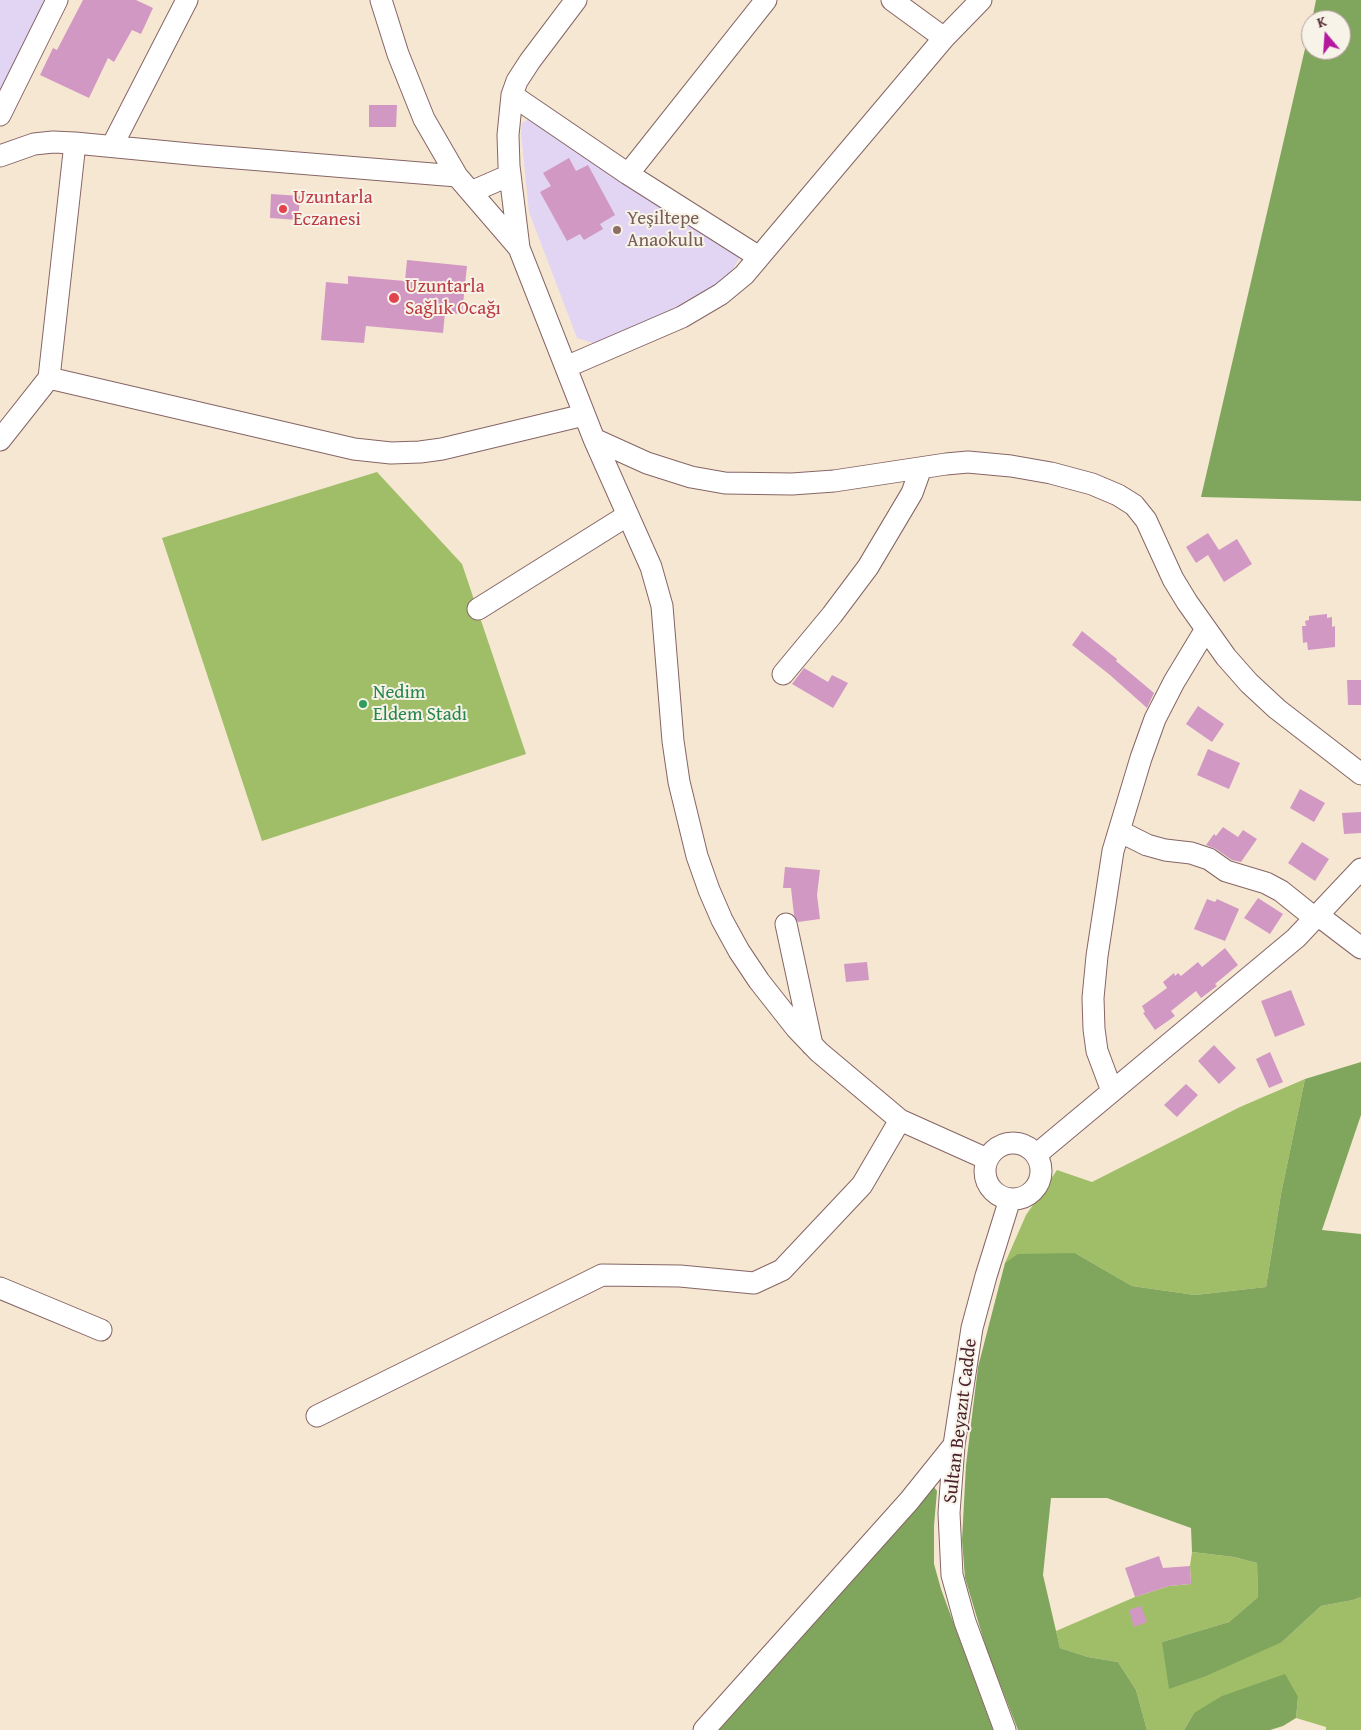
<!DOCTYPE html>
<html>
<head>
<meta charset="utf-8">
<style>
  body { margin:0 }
  #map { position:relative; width:1361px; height:1730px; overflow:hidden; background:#f6e7d2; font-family:"Gentium Book Plus",serif }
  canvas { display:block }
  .north { position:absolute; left:1301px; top:10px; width:50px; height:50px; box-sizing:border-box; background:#f7f3e8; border:1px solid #b29e9c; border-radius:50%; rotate:342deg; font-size:14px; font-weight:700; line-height:20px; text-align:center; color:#4a1f2b }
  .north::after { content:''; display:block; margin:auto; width:18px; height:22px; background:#b5179e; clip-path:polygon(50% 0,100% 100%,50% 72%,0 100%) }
</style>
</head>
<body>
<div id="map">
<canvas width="1361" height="1730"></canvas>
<div class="north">K</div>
</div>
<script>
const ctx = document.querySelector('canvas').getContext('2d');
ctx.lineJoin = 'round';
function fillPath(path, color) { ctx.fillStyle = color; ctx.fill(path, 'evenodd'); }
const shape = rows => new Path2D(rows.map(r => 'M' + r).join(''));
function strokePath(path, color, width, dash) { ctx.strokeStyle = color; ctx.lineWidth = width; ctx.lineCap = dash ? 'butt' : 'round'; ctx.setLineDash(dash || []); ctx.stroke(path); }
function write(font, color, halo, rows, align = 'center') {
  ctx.font = font + ' "Gentium Book Plus",serif'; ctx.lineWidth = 4; ctx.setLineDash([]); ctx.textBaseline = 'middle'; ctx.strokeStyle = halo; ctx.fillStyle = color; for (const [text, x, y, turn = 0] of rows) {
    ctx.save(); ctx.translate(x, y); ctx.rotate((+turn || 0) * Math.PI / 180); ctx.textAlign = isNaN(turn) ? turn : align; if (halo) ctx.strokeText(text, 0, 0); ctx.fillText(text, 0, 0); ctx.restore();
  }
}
fillPath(shape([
  [0,0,48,0,0,98],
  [532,117,740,257,732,271,723,280,693,301,596,344,577,338,529,212,521,133,522,123]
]), '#e2d4f3');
fillPath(shape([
  [377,472,462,564,526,754,262,841,162,538],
  [1305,1079,1281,1194,1266,1287,1195,1295,1132,1286,1075,1253,1005,1263,1026,1215,1057,1170,1092,1182,1240,1107],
  [1192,1552,1234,1557,1257,1563,1258,1597,1229,1622,1162,1642,1282,1642,1321,1606,1353,1600,1361,1597,1361,1730,1326,1730,1326,1727,1296,1718,1298,1697,1194,1713,1184,1730,1147,1730,1136,1690,1118,1662,1088,1657,1060,1648,1056,1631,1135,1597,1169,1586,1191,1584,1190,1566]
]), '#a0be67');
fillPath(shape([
  [1316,0,1361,0,1361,501,1201,497,1311,23,1311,50,1341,50,1341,20,1312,20],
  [1361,1062,1361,1115,1322,1230,1361,1234,1361,1597,1353,1600,1321,1606,1282,1642,1206,1676,1169,1689,1162,1642,1229,1622,1258,1597,1257,1563,1234,1557,1192,1552,1191,1528,1107,1498,1051,1498,1043,1575,1060,1648,1088,1657,1118,1662,1136,1690,1147,1730,1018,1730,987,1651,965,1578,962,1540,966,1465,978,1367,1005,1263,1018,1254,1075,1253,1132,1286,1195,1295,1266,1287,1281,1194,1305,1079],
  [934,1487,937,1491,934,1526,934,1564,941,1589,993,1730,717,1730,928,1488],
  [1285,1674,1298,1697,1296,1718,1283,1726,1270,1730,1184,1730,1194,1713,1222,1696]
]), '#80a55c');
fillPath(shape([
  [83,0,136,0,153,8,141,34,132,30,114,62,108,58,89,98,40,75,53,48,57,50],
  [369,105,397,105,396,127,369,127],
  [569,158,576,171,588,165,615,215,600,224,603,229,584,240,580,234,567,241,540,192,551,186,543,173],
  [271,194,300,196,298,220,270,218],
  [407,260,467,266,462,314,445,313,443,333,366,326,364,343,321,340,326,282,348,284,348,276,405,281],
  [1208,533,1219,550,1237,539,1252,564,1224,582,1208,555,1196,563,1186,547],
  [1327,614,1327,618,1332,617,1332,627,1335,626,1335,647,1308,650,1307,642,1303,643,1302,626,1306,626,1305,621,1309,620,1309,616],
  [1082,631,1117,659,1116,661,1154,693,1147,708,1110,675,1072,645],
  [804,668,828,682,832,675,848,683,833,708,792,684],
  [1347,680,1361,680,1361,705,1348,705],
  [1198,706,1224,724,1212,742,1186,724],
  [1208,749,1240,763,1229,789,1197,775],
  [1300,789,1325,803,1314,822,1290,808],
  [1361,812,1361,833,1344,834,1342,813],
  [1223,827,1238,837,1243,830,1257,839,1241,862,1232,860,1216,849,1206,845,1214,834,1216,836],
  [1302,842,1329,859,1315,881,1288,863],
  [785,867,820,870,817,895,820,919,798,922,794,915,791,888,783,888],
  [1258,898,1283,914,1270,934,1244,918],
  [1207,899,1215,902,1217,899,1239,909,1225,941,1194,929],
  [1225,948,1238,965,1215,984,1217,986,1201,998,1196,991,1171,1011,1175,1016,1155,1030,1143,1013,1145,1012,1142,1006,1167,988,1163,982,1174,973,1175,976,1178,973,1181,976,1198,962,1202,967],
  [867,962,869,980,846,982,844,964],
  [1291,990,1305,1025,1275,1037,1261,1001],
  [1214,1045,1236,1068,1219,1084,1198,1061],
  [1270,1052,1283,1082,1269,1088,1256,1059],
  [1186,1084,1198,1095,1177,1117,1164,1105],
  [1159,1556,1163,1568,1190,1566,1191,1584,1169,1586,1135,1597,1125,1568],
  [1141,1606,1147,1622,1134,1627,1129,1610]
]), '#d198c4');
const minor = shape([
  [381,0,398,54,424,119,457,176,519,248,594,439,651,567,662,606,673,741,679,782,697,856,709,890,722,920,739,951,759,981,796,1028,819,1052,900,1120,987,1159],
  [944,38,981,0],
  [512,95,628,174,759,257],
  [0,115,57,0],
  [112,146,187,0],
  [0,156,34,144,53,142,75,143],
  [628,174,766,0],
  [471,192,510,175],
  [519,248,509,166,508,135,512,95,517,81,530,61,576,0],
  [566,367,682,317,721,294,744,275,944,38,892,0],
  [49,378,354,449,391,453,420,452,442,449,584,415],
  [594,439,647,463,691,477,725,483,792,484,834,481,946,464,968,462,1011,466,1051,473,1092,484,1118,495,1134,505,1146,520,1173,579,1187,602,1226,657,1249,683,1277,709,1361,774],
  [0,440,49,378,75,143,200,155,457,176],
  [478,609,628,515],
  [783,674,832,615,868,567,912,493,921,468],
  [1119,831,1147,845,1165,850,1191,853,1209,859,1226,871,1266,883,1281,891,1316,919],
  [1319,916,1361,948],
  [786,924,812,1045],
  [1112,1091,1097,1051,1094,1029,1093,998,1097,956,1113,851,1141,758,1155,719,1174,682,1206,629],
  '985 1171a28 28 0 1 1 56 0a28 28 0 1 1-56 0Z',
  [1037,1154,1296,938,1361,869],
  [0,1288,101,1330],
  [317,1416,602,1275,680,1276,754,1283,782,1270,862,1185,900,1120],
  [704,1730,909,1501,954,1445],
  [1005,1730,965,1622,952,1575,949,1513,954,1445,972,1328,986,1276,1010,1199]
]);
strokePath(minor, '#866565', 23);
strokePath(minor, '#fff', 21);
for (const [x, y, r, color] of [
  [283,209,5,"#e0444e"],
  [617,230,5,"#8d6e63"],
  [394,298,6,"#e0444e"],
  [363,704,5,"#2e9e5b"]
]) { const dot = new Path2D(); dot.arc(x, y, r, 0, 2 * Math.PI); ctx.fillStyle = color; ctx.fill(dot); strokePath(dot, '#f7f3e8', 2); }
write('19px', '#be3a42', '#f7f3e8', [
  ["Uzuntarla",293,198],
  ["Eczanesi",293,220],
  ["Uzuntarla",405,287],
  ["Sağlık Ocağı",405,309]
], 'left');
write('19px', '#785e54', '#f7f3e8', [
  ["Yeşiltepe",627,219],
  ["Anaokulu",627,241]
], 'left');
write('19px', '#27864d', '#f7f3e8', [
  ["Nedim",373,693],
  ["Eldem Stadı",373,715]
], 'left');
write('19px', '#4a1f2b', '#f7f3e8', [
  ["Sultan Beyazıt Cadde",961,1421,-83]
]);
</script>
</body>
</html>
